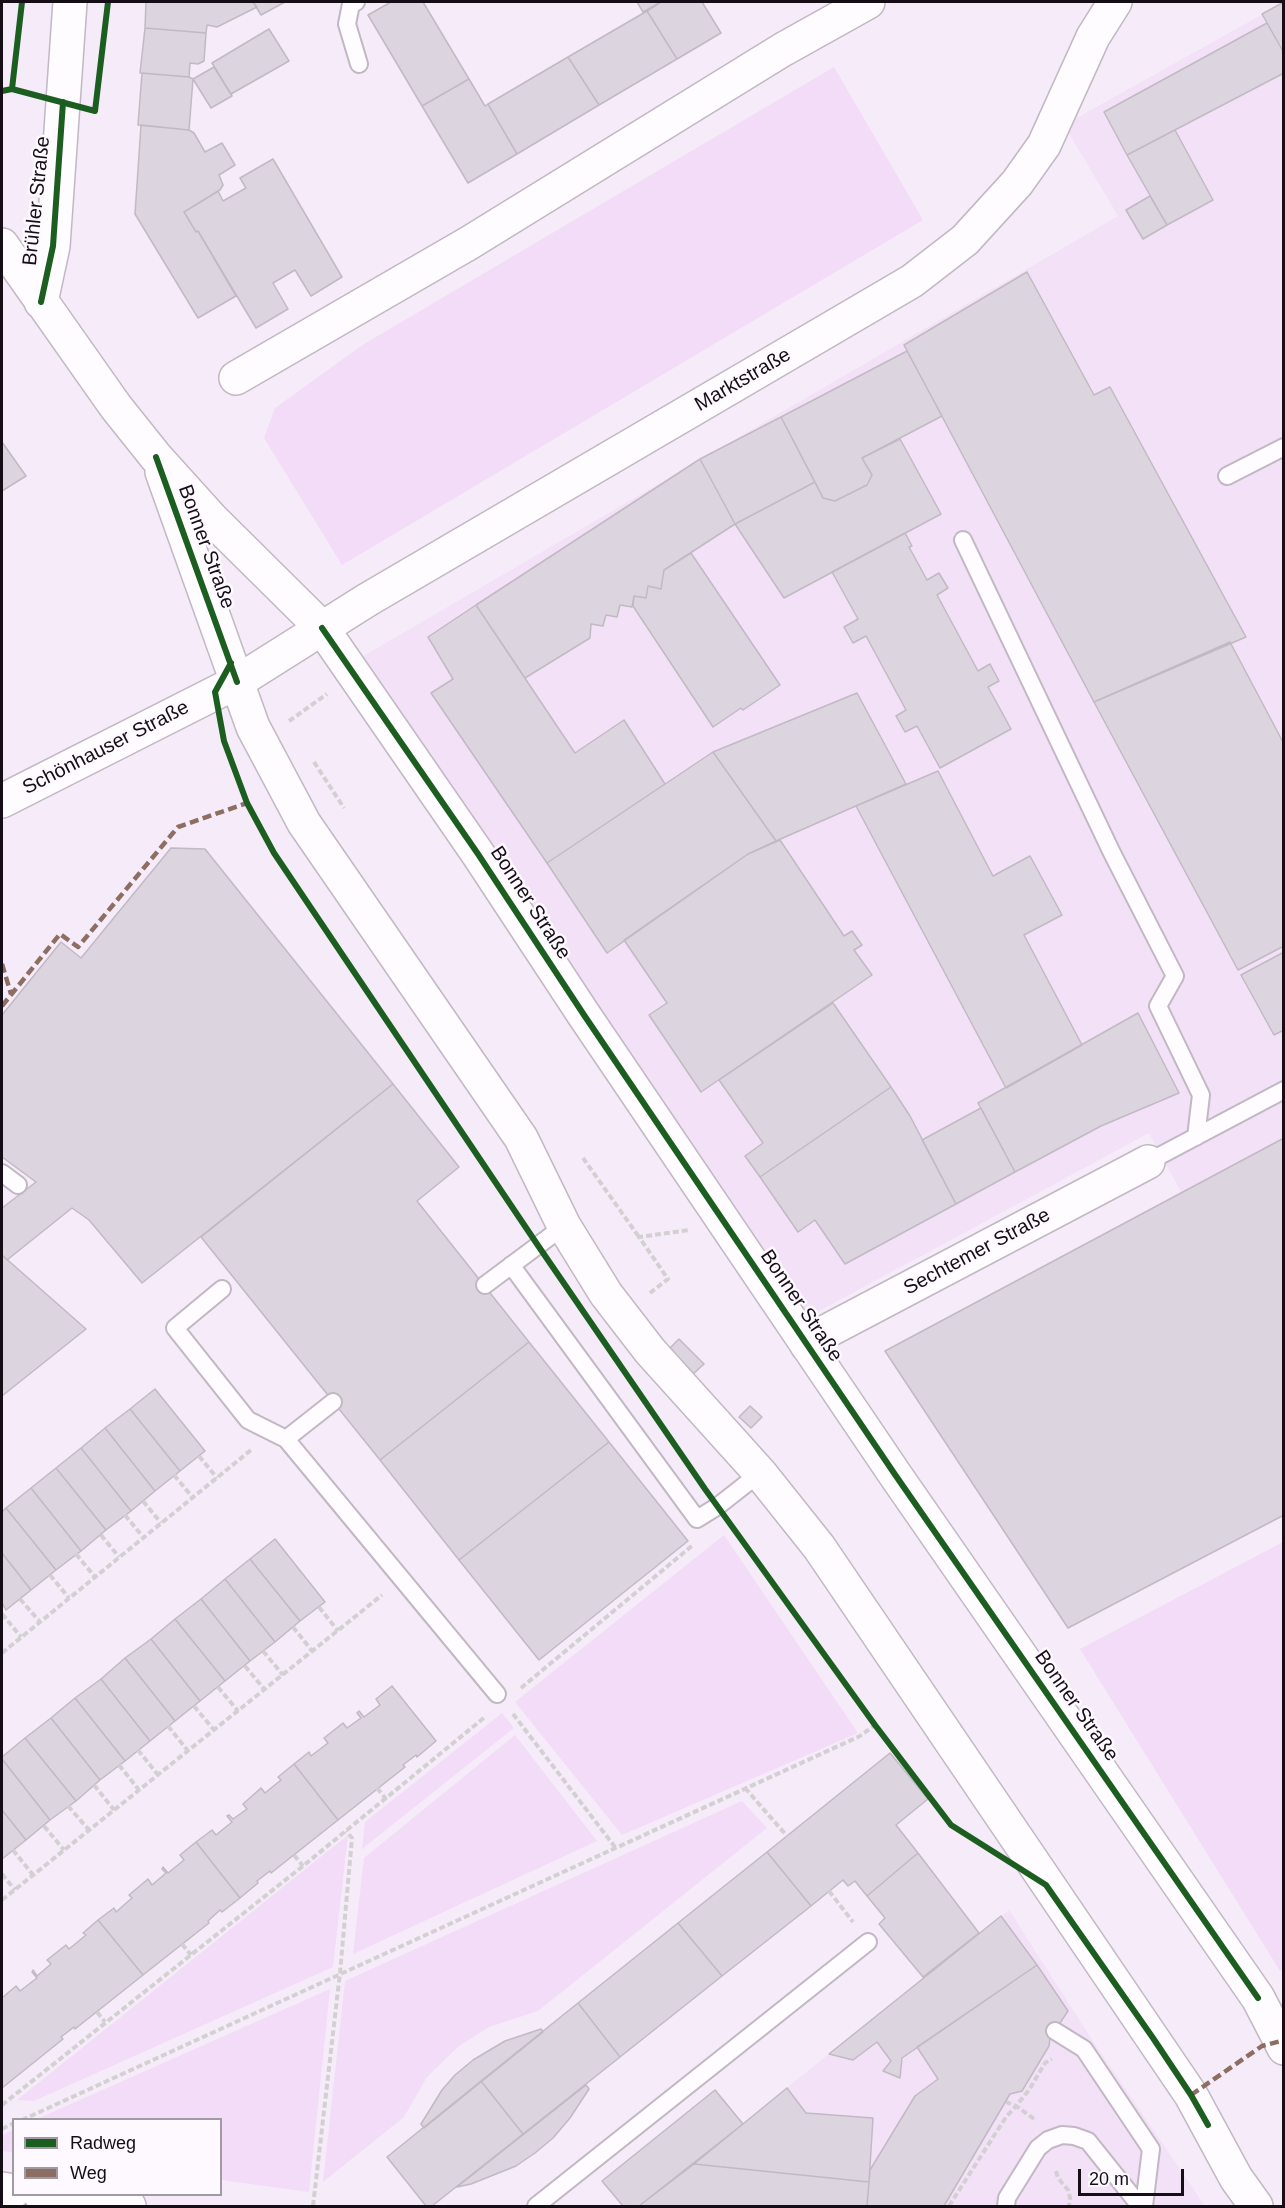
<!DOCTYPE html>
<html>
<head>
<meta charset="utf-8">
<style>
  body { margin:0 }
  #map { position:relative; width:1285px; height:2208px; overflow:hidden; background:#f6ebf8; font-family:Helvetica,sans-serif }
  canvas { display:block }
  .frame { position:absolute; inset:0; border:3px solid #150e17; pointer-events:none }
  .legend { position:absolute; left:12px; top:2118px; width:210px; height:78px; box-sizing:border-box; background:#fdf9fe; border:2px solid #a09ba2; margin:0; padding:8px 10px; list-style:none; font-size:18px; color:#150e17 }
  .legend li { display:flex; align-items:center; gap:12px; height:30px }
  .legend b { width:30px; border:2px solid #a09ba2 }
  .scale { position:absolute; left:1078px; top:2169px; width:106px; height:27px; box-sizing:border-box; border:3px solid #150e17; border-top:0; padding-left:8px; font-size:18px; line-height:21px; white-space:nowrap; color:#150e17; -webkit-text-stroke:4px #fdf9fe; paint-order:stroke }
</style>
</head>
<body>
<div id="map">
<canvas width="1285" height="2208"></canvas>
<div class="frame"></div>
<ul class="legend">
<li><b style="height:8px;background:#1b5e20"></b>Radweg</li>
<li><b style="height:8px;background:#8d6e63"></b>Weg</li>
</ul>
<div class="scale">20 m</div>
</div>
<script>
const ctx = document.querySelector('canvas').getContext('2d');
ctx.lineJoin = 'round';
function fillPath(path, color) { ctx.fillStyle = color; ctx.fill(path, 'evenodd'); }
const shape = rows => new Path2D(rows.map(r => 'M' + r).join(''));
function strokePath(path, color, width, dash) { ctx.strokeStyle = color; ctx.lineWidth = width; ctx.lineCap = dash ? 'butt' : 'round'; ctx.setLineDash(dash || []); ctx.stroke(path); }
function write(font, color, halo, rows, align = 'center') {
  ctx.font = font + ' Helvetica,sans-serif'; ctx.lineWidth = 5; ctx.setLineDash([]); ctx.textBaseline = 'middle'; ctx.strokeStyle = halo; ctx.fillStyle = color; for (const [text, x, y, turn = 0] of rows) {
    ctx.save(); ctx.translate(x, y); ctx.rotate((+turn || 0) * Math.PI / 180); ctx.textAlign = isNaN(turn) ? turn : align; if (halo) ctx.strokeText(text, 0, 0); ctx.fillText(text, 0, 0); ctx.restore();
  }
}
fillPath(shape([
  [1283,3,1283,1380,1149,1133,806,1318,355,661,1118,216,1064,125],
  [1009,1910,1098,2049,1205,2206,639,2206]
]), '#f3e1f7');
fillPath(shape([
  [834,67,923,220,342,565,264,438,275,408,364,344],
  [724,1535,858,1733,622,1835,515,1702],
  [1283,1542,1284,1969,1280,1971,1080,1649],
  [502,1713,514,1728,362,1849,365,1822],
  [515,1735,597,1841,353,1954,364,1858],
  [742,1801,767,1828,538,2011,489,2027,459,2046,427,2077,404,2117,323,2182,345,1981],
  [348,1835,333,1967,34,2101,17,2100],
  [330,1989,309,2192,221,2180,220,2120,37,2119],
  [13,2130,13,2152,2,2151,2,2135]
]), '#f3dcf7');
const building = shape([
  [146,2,253,2,257,7,217,27,207,25,206,33,145,28,146,2],
  [253,2,285,2,261,15,253,2],
  [391,2,423,2,469,79,422,106,368,15,391,2],
  [637,2,661,2,643,12,637,2],
  [661,2,702,2,721,33,677,59,647,11,661,2],
  [1284,2,1284,53,1262,14,1284,2],
  [647,11,677,59,599,105,568,57,647,11],
  [1267,23,1284,53,1284,73,1127,155,1104,112,1267,23],
  [145,28,206,33,204,61,198,64,190,63,189,77,140,73,145,28],
  [269,29,289,61,231,94,212,63,269,29],
  [568,57,599,105,517,154,488,104,568,57],
  [214,67,232,96,211,108,193,79,214,67],
  [142,73,189,77,193,79,189,130,138,125,142,73],
  [469,79,485,106,488,104,517,154,468,183,422,106,469,79],
  [141,125,189,130,194,133,205,152,222,143,235,165,219,175,223,185,220,190,184,212,196,232,198,231,236,296,198,318,135,214,141,125],
  [1175,130,1213,200,1167,225,1127,155,1175,130],
  [273,159,342,277,311,296,295,270,273,283,288,309,256,328,198,231,196,232,184,212,218,191,223,201,246,188,240,178,273,159],
  [1150,196,1167,225,1143,239,1126,210,1150,196],
  [1027,272,1094,395,1110,387,1246,637,1094,702,904,345,1027,272],
  [907,351,942,416,862,458,872,475,867,485,835,501,823,498,781,417,907,351],
  [781,417,815,482,735,524,700,459,781,417],
  [900,439,941,514,784,598,735,524,815,482,823,498,835,501,867,485,872,475,862,458,900,439],
  [2,442,26,476,2,491,2,442],
  [700,459,735,524,664,570,661,589,648,586,646,598,634,596,632,607,620,605,617,617,606,615,603,626,591,624,590,638,525,678,476,605,700,459],
  [905,533,912,546,909,547,927,580,939,573,948,588,937,595,978,671,990,664,999,681,988,687,1011,729,940,768,917,726,905,732,896,716,906,710,866,636,853,643,844,627,858,619,832,572,905,533],
  [691,553,780,685,743,710,741,708,713,727,633,606,634,596,646,598,648,586,661,589,664,570,691,553],
  [476,605,575,753,624,720,665,784,547,863,431,693,453,679,428,637,476,605],
  [1230,642,1284,744,1284,946,1238,970,1094,702,1230,642],
  [857,693,906,784,776,841,713,752,857,693],
  [713,752,776,841,748,854,607,953,547,863,713,752],
  [938,771,993,876,1030,856,1062,915,1024,935,1082,1045,1006,1088,856,806,938,771],
  [780,840,844,936,852,931,862,945,854,950,872,975,701,1092,649,1015,667,1003,624,940,748,854,780,840],
  [171,848,205,849,393,1084,142,1283,89,1220,72,1208,7,1260,2,1255,2,1208,36,1182,2,1157,2,1015,61,942,81,958,171,848],
  [1284,952,1284,1030,1274,1035,1241,975,1284,952],
  [833,1003,891,1087,760,1177,745,1156,763,1143,719,1080,833,1003],
  [1138,1013,1179,1093,1101,1126,1015,1172,978,1103,1138,1013],
  [393,1084,459,1167,417,1201,529,1342,380,1460,201,1237,393,1084],
  [891,1087,910,1116,956,1204,845,1264,815,1220,798,1232,760,1177,891,1087],
  [981,1108,1015,1172,956,1204,922,1140,981,1108],
  [1284,1138,1284,1515,1068,1628,885,1351,1284,1138],
  [2,1255,86,1329,2,1396,2,1255],
  [679,1339,704,1364,692,1375,668,1350,679,1339],
  [529,1342,609,1442,459,1560,380,1460,529,1342],
  [155,1389,205,1451,180,1471,130,1409,155,1389],
  [750,1406,762,1417,751,1428,739,1417,750,1406],
  [130,1409,180,1471,155,1491,105,1428,130,1409],
  [105,1428,155,1491,131,1511,81,1448,105,1428],
  [609,1442,688,1541,539,1660,459,1560,609,1442],
  [81,1448,131,1511,106,1530,56,1468,81,1448],
  [56,1468,106,1530,81,1551,31,1488,56,1468],
  [31,1488,81,1551,56,1570,6,1508,31,1488],
  [6,1508,56,1570,31,1590,2,1553,2,1512,6,1508],
  [275,1539,325,1602,300,1621,250,1559,275,1539],
  [2,1553,31,1590,6,1610,2,1603,2,1553],
  [250,1559,300,1621,275,1642,225,1579,250,1559],
  [225,1579,275,1642,250,1661,201,1599,225,1579],
  [201,1599,250,1661,225,1681,175,1619,201,1599],
  [175,1619,225,1681,200,1701,151,1639,175,1619],
  [151,1639,200,1701,175,1721,125,1658,151,1639],
  [125,1658,175,1721,150,1741,101,1679,125,1658],
  [101,1679,150,1741,125,1761,75,1698,101,1679],
  [392,1686,436,1741,417,1757,416,1755,403,1765,405,1767,338,1820,294,1764,309,1752,311,1756,328,1743,324,1738,343,1723,347,1728,361,1718,357,1713,359,1711,364,1717,380,1705,376,1699,392,1686],
  [75,1698,125,1761,100,1780,51,1718,75,1698],
  [51,1718,100,1780,76,1801,25,1738,51,1718],
  [25,1738,76,1801,50,1820,2,1759,2,1757,25,1738],
  [890,1753,928,1799,896,1825,918,1853,867,1896,855,1881,848,1886,843,1880,811,1906,767,1852,890,1753],
  [2,1759,50,1820,26,1840,2,1810,2,1759],
  [294,1764,338,1820,271,1873,270,1871,257,1881,258,1883,240,1898,196,1842,212,1830,216,1835,232,1822,227,1816,229,1815,233,1819,247,1809,243,1804,261,1788,265,1793,281,1780,278,1777,294,1764],
  [2,1810,26,1840,2,1859,2,1810],
  [196,1842,240,1898,222,1912,220,1910,208,1921,209,1923,143,1975,98,1920,114,1908,116,1912,132,1898,129,1895,148,1879,152,1885,166,1873,162,1869,163,1867,168,1873,184,1860,180,1855,196,1842],
  [767,1852,811,1906,722,1976,678,1923,767,1852],
  [918,1853,979,1933,923,1977,879,1924,885,1918,867,1896,918,1853],
  [1001,1916,1037,1965,902,2058,900,2078,883,2071,891,2061,877,2042,853,2060,829,2054,1001,1916],
  [98,1920,143,1975,75,2029,74,2027,61,2037,63,2039,2,2088,2,1998,16,1986,20,1991,37,1978,32,1972,33,1970,37,1976,51,1964,47,1960,66,1945,69,1949,86,1935,83,1933,98,1920],
  [678,1923,722,1976,620,2057,578,2003,678,1923],
  [1037,1965,1068,2011,1050,2038,1049,2046,1022,2091,1010,2094,944,2206,867,2206,870,2170,915,2096,938,2079,917,2047,1037,1965],
  [578,2003,620,2057,523,2134,481,2081,578,2003],
  [541,2029,543,2032,424,2128,421,2124,442,2090,455,2075,473,2060,505,2041,541,2029],
  [481,2081,523,2134,432,2206,426,2206,387,2157,481,2081],
  [586,2085,589,2089,570,2118,553,2138,535,2153,516,2166,471,2184,457,2187,586,2085],
  [787,2088,806,2113,873,2118,869,2182,694,2164,787,2088],
  [715,2090,743,2124,639,2206,623,2206,602,2181,715,2090],
  [694,2164,869,2182,867,2206,639,2206,694,2164]
]);
fillPath(building, '#dcd4de');
strokePath(building, '#c2b9c4', 1.5);
const lane = shape([
  [356,2,351,4,347,24,359,64],
  [1227,476,1284,447],
  [963,540,1112,853,1175,976,1158,1006,1201,1095,1196,1137],
  [1148,1162,1284,1090],
  [2,1173,18,1185],
  [511,1265,697,1519,718,1506,760,1473],
  [485,1285,564,1226],
  [222,1289,175,1328,248,1420,286,1439],
  [333,1402,286,1439,497,1694],
  [1055,2031,1084,2049,1151,2149,1144,2206],
  [536,2206,868,1942],
  [1006,2206,1007,2198,1038,2148,1048,2140,1062,2135,1074,2136,1088,2141,1140,2206]
]);
const street = shape([
  [236,378,469,243,782,50,868,2],
  [807,1345,829,1330,1148,1162],
  [2,2189,14,2191],
  [40,2194,129,2206]
]);
const secondary = shape([
  [2,245,116,407,156,457,212,519,322,628,478,854,584,1015,896,1476,1258,1998,1284,2048],
  [41,302,53,246,70,2],
  [162,472,253,727,304,823,521,1138,564,1226,606,1294,650,1351,760,1473,819,1547,1191,2095,1236,2178,1256,2206],
  [2,801,237,682,367,600,912,281,965,240,1017,183,1044,145,1093,37,1115,2]
]);
strokePath(lane, '#c1b8c3', 20);
strokePath(street, '#c1b8c3', 36);
strokePath(secondary, '#c1b8c3', 36);
strokePath(shape([
  [289,721,327,694],
  [314,762,344,808],
  [583,1158,639,1237],
  [650,1293,668,1279,639,1237,689,1230],
  [199,1456,217,1478],
  [174,1475,193,1498],
  [143,1501,161,1523],
  [125,1515,143,1537],
  [101,1535,119,1557],
  [76,1554,95,1577],
  [50,1575,69,1598],
  [20,1599,40,1622],
  [319,1607,338,1631],
  [2,1614,21,1637],
  [293,1627,312,1651],
  [263,1651,283,1675],
  [2,1653,251,1450],
  [245,1666,264,1689],
  [218,1687,238,1711],
  [521,1688,693,1545],
  [194,1706,214,1730],
  [513,1714,615,1847],
  [168,1726,188,1751],
  [138,1750,158,1775],
  [119,1765,139,1790],
  [94,1785,114,1810],
  [377,1788,386,1799],
  [745,1788,787,1836],
  [68,1806,89,1830],
  [44,1826,64,1850],
  [13,1850,33,1875],
  [294,1855,303,1866],
  [2,1874,15,1890],
  [829,1891,853,1922],
  [2,1900,382,1595],
  [182,1944,191,1955],
  [97,2012,105,2022],
  [2,2105,303,1866,485,1717],
  [1034,2119,1016,2106,1029,2090,1045,2063,1052,2059],
  [22,2120,860,1736,875,1725],
  [2,2129,14,2123],
  [1056,2171,1058,2178,1068,2190,1070,2198,1069,2206],
  [313,2206,340,1973,352,1838,346,1831],
  [949,2206,1006,2117,1016,2106,1006,2102]
]), '#d3d0d3', 4, [6, 3]);
strokePath(lane, '#fefcfe', 16);
strokePath(street, '#fefcfe', 33);
strokePath(secondary, '#fefcfe', 33);
strokePath(shape([
  [2,964,11,994],
  [2,1006,60,934,78,947,178,827,247,803],
  [1191,2095,1262,2046,1281,2041]
]), '#8d6e63', 4.5, [9, 4.5]);
strokePath(shape([
  [12,89,22,2],
  [2,91,12,89,95,111,108,2],
  [41,302,53,246,63,102],
  [156,457,237,682],
  [322,628,478,854,584,1015,896,1476,1258,1998],
  [231,663,215,692,224,741,247,803,274,853,539,1247,705,1489,875,1725,951,1825,1046,1885,1153,2038,1191,2095,1208,2125]
]), '#1b5e20', 6);
write('20px', '#150e17', '#fdf9fe', [
  ["Brühler Straße",37,201,-84],
  ["Marktstraße",743,380,-30],
  ["Bonner Straße",206,547,70],
  ["Schönhauser Straße",106,748,-27],
  ["Bonner Straße",530,903,57],
  ["Sechtemer Straße",977,1252,-28],
  ["Bonner Straße",801,1306,56],
  ["Bonner Straße",1076,1706,55]
]);
</script>
</body>
</html>
